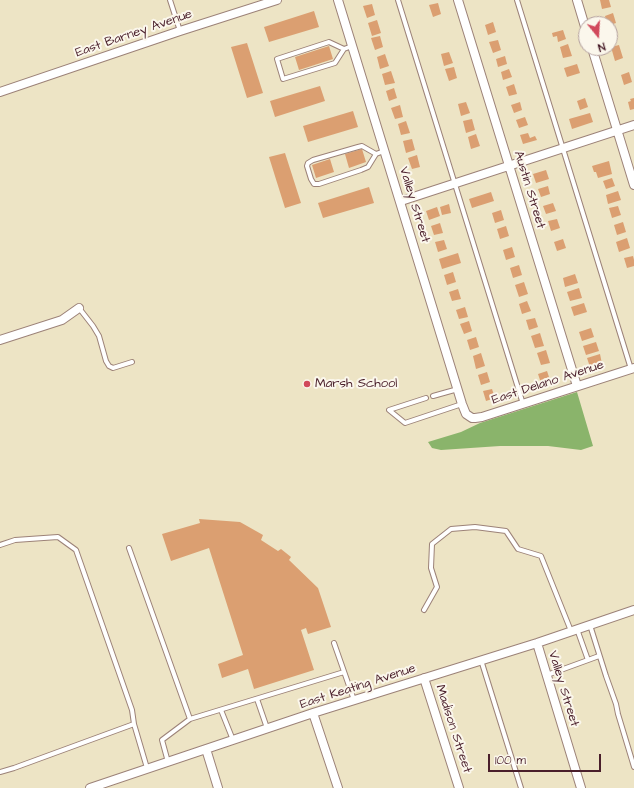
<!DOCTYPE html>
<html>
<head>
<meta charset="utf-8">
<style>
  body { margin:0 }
  #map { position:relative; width:634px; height:788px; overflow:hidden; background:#ede4c5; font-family:"Architects Daughter",sans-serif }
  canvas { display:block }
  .north { position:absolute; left:578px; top:16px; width:40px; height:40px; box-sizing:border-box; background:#fbf7ec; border:1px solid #b4a19f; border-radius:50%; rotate:162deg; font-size:11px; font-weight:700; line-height:16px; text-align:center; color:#4a1f2b }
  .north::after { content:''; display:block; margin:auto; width:14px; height:18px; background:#d1495b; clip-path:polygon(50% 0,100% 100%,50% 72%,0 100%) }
  .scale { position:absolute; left:488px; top:754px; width:113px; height:18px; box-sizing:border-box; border:2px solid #4a1f2b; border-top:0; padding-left:5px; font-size:12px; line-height:14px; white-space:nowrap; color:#4a1f2b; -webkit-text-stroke:3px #fbf7ec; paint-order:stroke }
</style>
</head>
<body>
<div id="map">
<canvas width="634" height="788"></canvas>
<div class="north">N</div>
<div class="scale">100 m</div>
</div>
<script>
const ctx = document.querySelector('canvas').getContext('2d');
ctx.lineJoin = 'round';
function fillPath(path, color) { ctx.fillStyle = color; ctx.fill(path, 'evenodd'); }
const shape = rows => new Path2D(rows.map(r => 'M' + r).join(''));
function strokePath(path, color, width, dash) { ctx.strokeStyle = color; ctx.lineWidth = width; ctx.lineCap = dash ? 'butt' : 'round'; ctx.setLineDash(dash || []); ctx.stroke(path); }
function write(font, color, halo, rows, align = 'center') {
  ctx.font = font + ' "Architects Daughter",sans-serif'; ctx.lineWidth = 4; ctx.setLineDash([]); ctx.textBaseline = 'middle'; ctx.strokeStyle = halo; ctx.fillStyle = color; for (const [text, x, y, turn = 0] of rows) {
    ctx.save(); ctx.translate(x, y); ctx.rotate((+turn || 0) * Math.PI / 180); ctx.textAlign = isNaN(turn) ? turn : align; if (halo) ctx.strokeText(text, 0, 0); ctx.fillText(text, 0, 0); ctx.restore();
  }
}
fillPath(shape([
  [577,392,593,446,581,450,548,446,500,446,441,450,432,448,428,442,461,432,480,423]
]), '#8ab46b');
fillPath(shape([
  [600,0,609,0,611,7,602,9],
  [438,3,441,14,433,17,429,5],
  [372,4,375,15,367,18,363,6],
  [314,11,319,27,269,42,264,27],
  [613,13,616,23,610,25,610,24,607,24,605,16],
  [377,20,381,33,372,36,368,23],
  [493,22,496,32,488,35,485,25],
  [563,30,566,39,558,42,557,36,553,37,552,33],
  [380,36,383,47,375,50,371,38],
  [498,40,501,50,493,53,489,42],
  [247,43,263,93,247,98,231,47],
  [568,44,572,56,563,58,560,47],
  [619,45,623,58,615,61,611,47],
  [329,46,333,59,299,70,295,57],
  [449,52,453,63,444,66,441,54],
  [385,54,389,66,380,69,377,57],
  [505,56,507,64,498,67,496,59],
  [577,64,580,73,567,77,564,68],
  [454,67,457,78,449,81,445,69],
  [509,69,512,77,503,80,501,72],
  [391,71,395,83,385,85,382,74],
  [629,72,632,82,624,85,621,75],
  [514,84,517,94,509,96,506,87],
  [320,86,325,101,275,117,270,101],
  [394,88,397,98,389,101,386,91],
  [585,98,588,107,580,110,577,101],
  [634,98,634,109,630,110,628,102,631,101,630,99],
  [466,102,470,113,461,116,458,104],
  [520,102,522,110,514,113,511,105],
  [400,105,403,117,395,119,391,108],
  [353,111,358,127,308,142,303,126],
  [590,113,593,122,572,129,569,119],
  [525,117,528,125,519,128,516,120],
  [472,119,475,130,466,133,463,121],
  [406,121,410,133,401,135,398,124],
  [528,133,530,138,535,136,537,140,523,144,520,135],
  [476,134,480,146,471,149,468,137],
  [412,139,415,150,406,153,403,141],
  [362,149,366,162,349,168,345,154],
  [285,153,301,203,285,208,269,157],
  [417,155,420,167,412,169,408,158],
  [330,159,334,172,316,178,312,165],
  [609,161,612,174,598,178,596,172,594,172,592,166],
  [546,170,549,179,536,183,533,174],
  [612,178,615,186,606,189,603,181],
  [548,186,550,194,541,197,538,189],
  [369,187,374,203,323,218,318,203],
  [618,191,621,200,608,204,606,195],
  [491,192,494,201,472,208,469,199],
  [553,203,556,211,546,214,543,206],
  [449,204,451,213,442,215,440,207],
  [618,206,621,215,612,218,609,208],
  [437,207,440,216,429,220,426,211],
  [501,210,504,220,495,223,492,213],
  [557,219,560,228,551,231,548,221],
  [623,222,626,232,617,235,614,225],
  [440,223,443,233,434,235,431,226],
  [506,226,509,236,500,239,497,229],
  [627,238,630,248,619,252,616,242],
  [563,239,566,248,557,251,554,242],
  [444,240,447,249,438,252,435,242],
  [512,247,515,257,506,260,503,250],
  [458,253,461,263,442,269,439,259],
  [633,256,634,260,634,266,627,268,624,258],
  [519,265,522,275,513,278,510,268],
  [453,272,456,282,447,285,444,275],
  [575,274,578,283,565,287,563,278],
  [524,282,528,294,519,297,515,285],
  [579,288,582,298,570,301,567,292],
  [458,289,461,299,452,301,449,292],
  [527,301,531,311,522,314,519,304],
  [584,303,587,312,574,316,571,307],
  [465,307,468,317,459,319,456,310],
  [535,318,538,327,529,330,526,320],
  [469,321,472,331,464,334,460,324],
  [591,328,594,337,582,341,579,332],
  [540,333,544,346,535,348,531,336],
  [476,337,479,347,470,350,467,340],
  [596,342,599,351,586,355,583,346],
  [546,350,550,363,541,365,537,353],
  [481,353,485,366,476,369,473,356],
  [600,354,602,364,590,367,587,358],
  [547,371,550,380,541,383,538,374],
  [487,372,490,382,481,385,478,375],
  [492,389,495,398,486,401,483,391],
  [199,519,240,522,263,535,261,540,278,551,281,549,291,557,289,560,318,588,331,627,308,634,306,628,301,630,314,670,254,689,248,669,222,678,218,664,243,655,209,548,171,561,162,534,200,523]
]), '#db9f71');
const lane = shape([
  [170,0,180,31],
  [398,0,523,404],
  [517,0,631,369],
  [344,49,329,42,277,59,283,79,335,63,344,49,352,46],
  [376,154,362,146,358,147,313,160,308,163,307,166,311,179,314,184,319,184,361,170,368,167,376,154,384,151],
  [79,308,93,326,99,336,106,361,109,366,113,368,132,362],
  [433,396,458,389],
  [426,398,389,410,405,423,462,404],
  [0,545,15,540,58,537,76,550,132,710,134,724],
  [129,548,190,719,344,672],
  [424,610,437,587,431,568,432,544,451,529,475,527,506,531,518,549,541,556,571,631],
  [590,625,606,676,616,704,618,714,634,767],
  [577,629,588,660],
  [334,643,354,700],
  [481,660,521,788],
  [547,675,599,656],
  [257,699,267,728],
  [221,710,233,740],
  [168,762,162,740,190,719],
  [0,772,14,768,134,724,147,768]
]);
const street = shape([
  [338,0,462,404,466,414,472,418,475,418,482,417,634,368],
  [458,0,577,386],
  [577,0,586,30],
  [592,48,634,185],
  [0,92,180,31,277,0],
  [401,201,634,125],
  [0,340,62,320,79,308],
  [537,643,581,788],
  [424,678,459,788],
  [313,713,338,788],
  [206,749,218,788],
  [90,788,313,713,537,643,634,610]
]);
strokePath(lane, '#9c8278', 6);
strokePath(street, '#9c8278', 10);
strokePath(lane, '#fff', 4);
strokePath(street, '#fff', 8);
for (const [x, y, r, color] of [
  [307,384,4,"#d1495b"]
]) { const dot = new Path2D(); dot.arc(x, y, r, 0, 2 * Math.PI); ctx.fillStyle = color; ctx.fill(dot); strokePath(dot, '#fbf7ec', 1.5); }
write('13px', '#4a1f2b', '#fbf7ec', [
  ["East Barney Avenue",134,34,-19],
  ["Austin Street",529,190,73],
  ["Valley Street",414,205,73],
  ["East Delano Avenue",548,383,-18],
  ["East Keating Avenue",358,687,-18],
  ["Valley Street",563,689,73],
  ["Madison Street",453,729,72]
]);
write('13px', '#4a1f2b', '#fbf7ec', [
  ["Marsh School",315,384]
], 'left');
</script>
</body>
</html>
